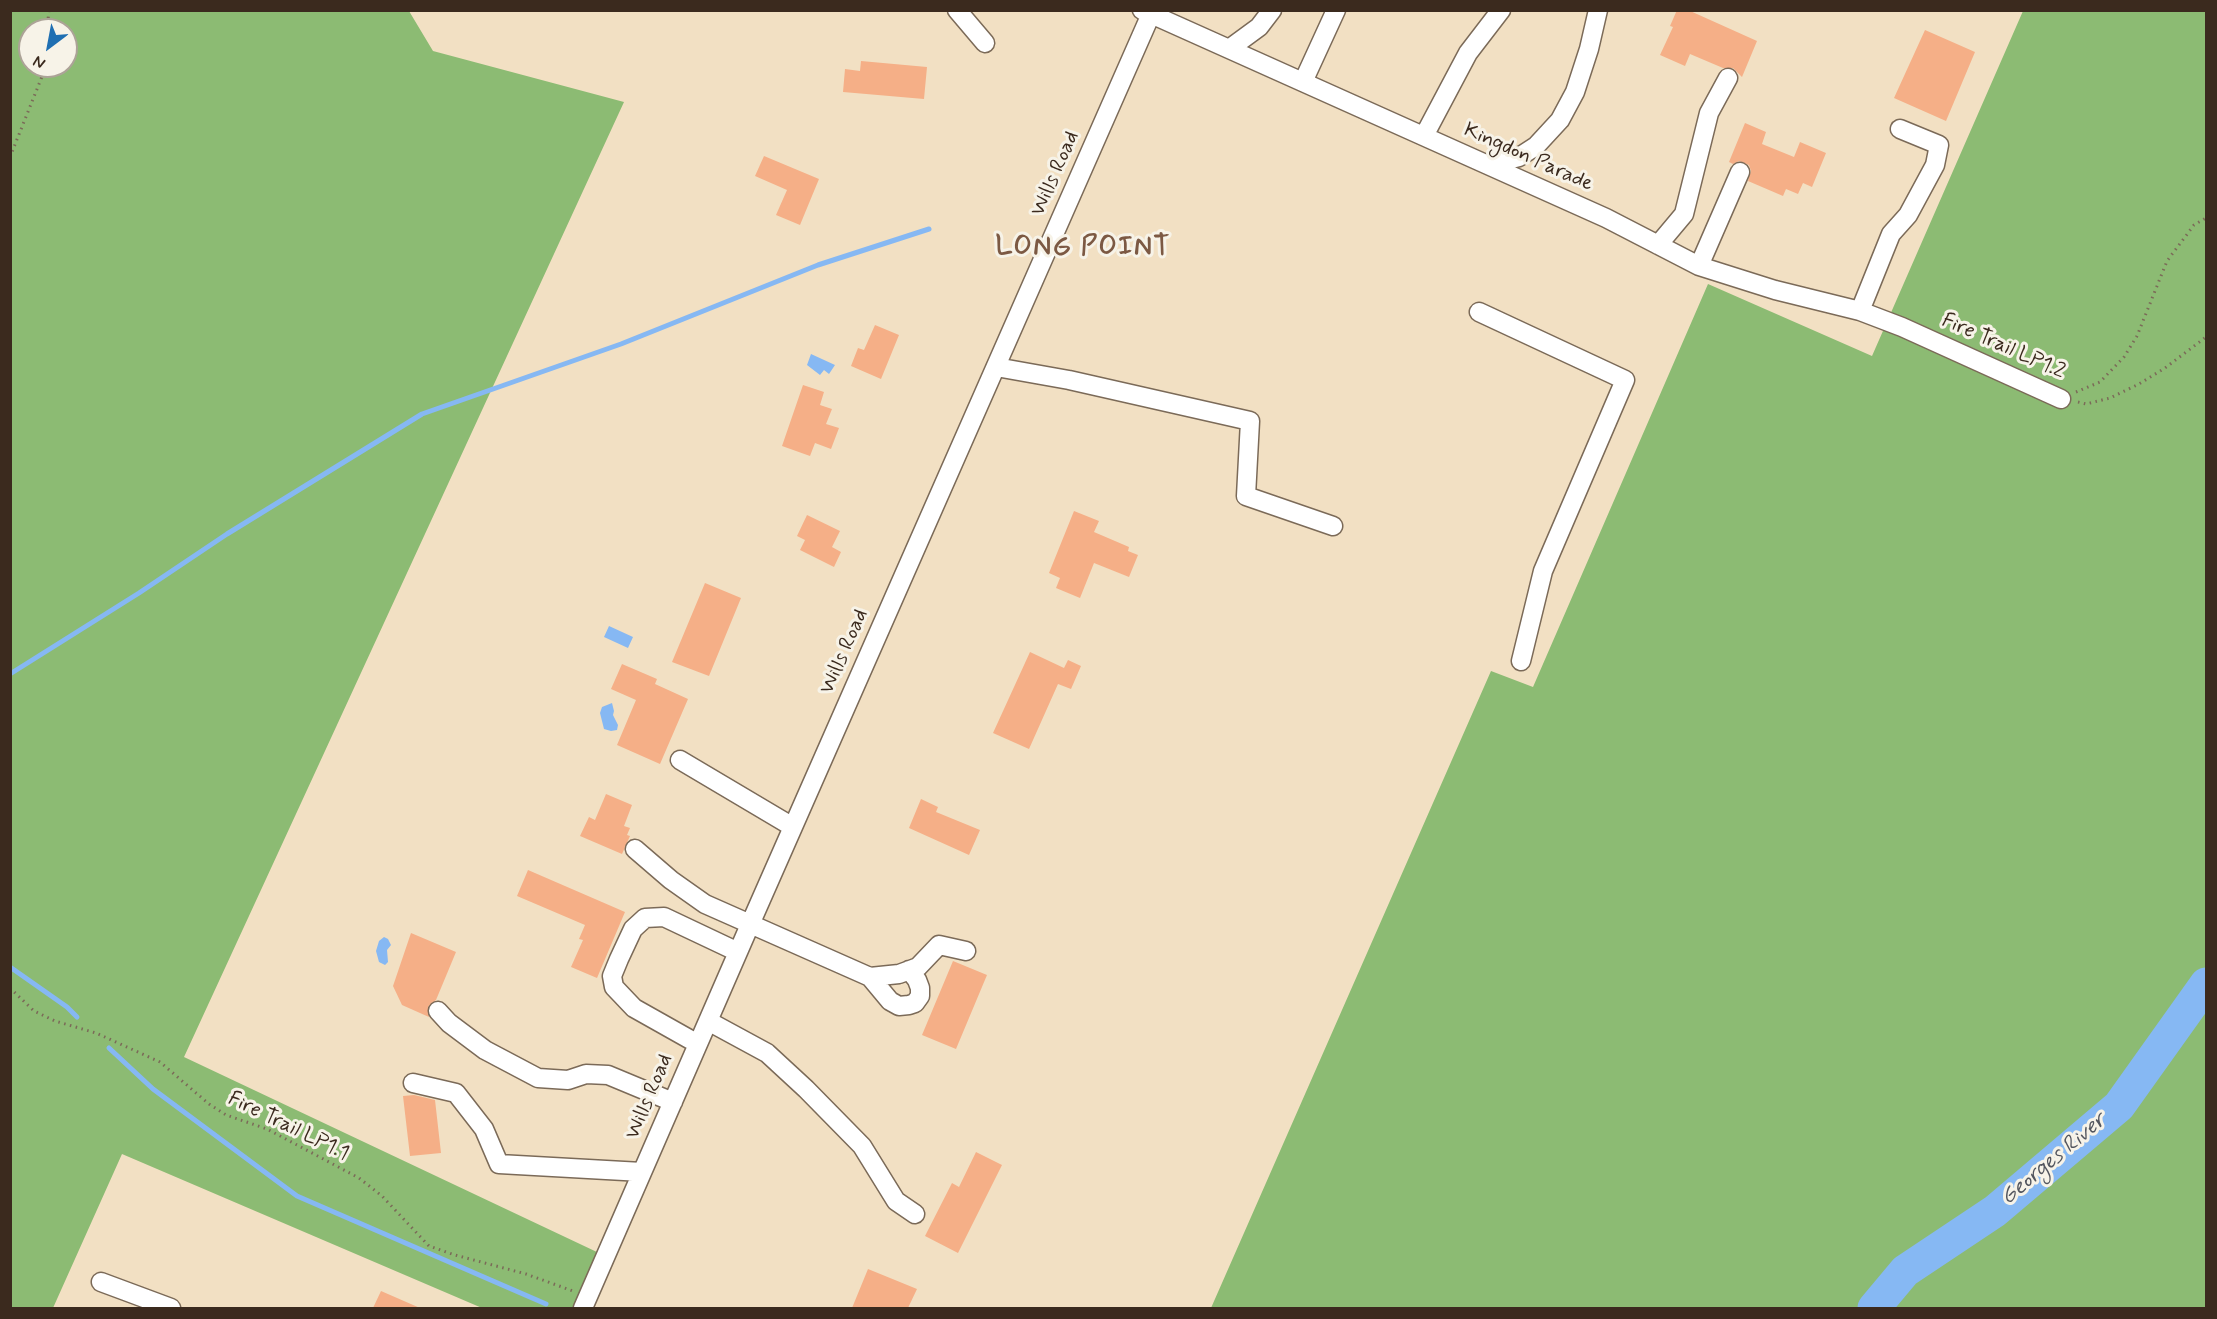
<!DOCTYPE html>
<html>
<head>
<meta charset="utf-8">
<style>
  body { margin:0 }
  #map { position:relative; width:2217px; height:1319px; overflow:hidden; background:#f2e0c3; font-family:Mynerve,sans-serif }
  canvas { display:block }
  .frame { position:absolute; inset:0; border:12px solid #3b2a1e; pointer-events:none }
  .north { position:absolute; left:18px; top:18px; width:60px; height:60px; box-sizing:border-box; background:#f7f3e8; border:2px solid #aca397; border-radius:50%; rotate:212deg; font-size:16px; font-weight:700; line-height:24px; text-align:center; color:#3b2a1e }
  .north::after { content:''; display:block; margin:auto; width:21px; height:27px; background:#1f6fb2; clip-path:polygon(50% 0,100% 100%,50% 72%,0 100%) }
</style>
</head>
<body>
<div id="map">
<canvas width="2217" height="1319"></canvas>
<div class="frame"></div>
<div class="north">N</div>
</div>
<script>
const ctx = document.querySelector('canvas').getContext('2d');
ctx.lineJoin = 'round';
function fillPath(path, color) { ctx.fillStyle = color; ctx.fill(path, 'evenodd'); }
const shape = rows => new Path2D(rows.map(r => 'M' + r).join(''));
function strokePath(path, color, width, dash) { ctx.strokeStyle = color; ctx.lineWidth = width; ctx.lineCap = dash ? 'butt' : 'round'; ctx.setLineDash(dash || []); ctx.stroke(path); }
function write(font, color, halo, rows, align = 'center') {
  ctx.font = font + ' Mynerve,sans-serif'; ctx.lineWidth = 6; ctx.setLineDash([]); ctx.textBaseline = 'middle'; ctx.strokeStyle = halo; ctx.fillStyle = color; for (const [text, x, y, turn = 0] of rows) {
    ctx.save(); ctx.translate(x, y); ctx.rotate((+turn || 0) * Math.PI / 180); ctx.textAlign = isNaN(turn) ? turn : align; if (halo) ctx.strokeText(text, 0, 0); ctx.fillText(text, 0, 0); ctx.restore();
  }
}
fillPath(shape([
  [10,11,409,11,433,51,624,102,184,1057,599,1253,574,1308,482,1308,122,1154,53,1308,11,1308],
  [30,30,66,30,66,66,30,66],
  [2023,11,2206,11,2206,1308,1211,1308,1491,671,1533,687,1708,284,1872,356]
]), '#8cbb73');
fillPath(shape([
  [811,354,835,365,829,374,824,370,820,375,807,365],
  [609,626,633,637,628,648,604,637],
  [612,703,614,711,613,715,618,725,617,730,611,731,604,729,600,713,602,707],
  [384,937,388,939,391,945,387,950,388,962,385,965,379,962,376,951,379,941]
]), '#86b8f3');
strokePath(shape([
  [10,674,139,593,227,534,422,414,621,344,818,265,929,229],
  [10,967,67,1007,77,1017],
  [109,1048,153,1089,297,1196,546,1304]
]), '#86b8f3', 5);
strokePath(shape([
  [1874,1308,1905,1271,1995,1211,2119,1106,2206,984]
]), '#86b8f3', 33);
fillPath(shape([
  [1677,10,1688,10,1757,41,1742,77,1733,68,1723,68,1690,54,1685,66,1660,55,1673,27,1670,26],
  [1925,30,1975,52,1946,121,1894,98],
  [861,61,927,67,924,99,843,92,845,69,860,71],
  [1745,123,1766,132,1762,144,1794,157,1800,142,1826,153,1812,187,1803,183,1798,194,1786,189,1783,196,1748,181,1751,171,1749,165,1739,161,1733,164,1729,162],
  [764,156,819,179,800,225,776,215,787,190,755,176],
  [875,325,899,335,881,379,851,366,858,348,864,350],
  [803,385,824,392,820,405,832,409,826,424,839,428,831,449,815,443,810,456,782,446],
  [1074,511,1099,521,1094,532,1129,547,1128,551,1138,555,1129,577,1094,563,1080,598,1056,588,1060,578,1049,573],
  [807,515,840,531,832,547,841,552,834,567,800,550,805,540,797,536],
  [705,583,741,598,709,676,672,662],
  [1030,652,1064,668,1068,660,1081,666,1071,689,1058,684,1029,749,993,733],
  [622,664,657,679,655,684,688,699,660,764,617,745,636,700,611,689],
  [606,794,632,805,624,826,630,828,627,835,630,836,622,854,580,836,589,817,595,820],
  [921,799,938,807,936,812,980,830,969,855,909,828],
  [528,870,625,912,597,978,571,967,583,940,579,939,585,925,517,896],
  [411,933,456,952,436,1000,428,1007,429,1017,402,1005,393,986],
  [953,961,987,975,956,1049,922,1035],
  [414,1095,435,1100,441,1153,410,1156,403,1096],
  [976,1152,1002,1165,958,1253,925,1236,952,1183,959,1187],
  [868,1269,917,1289,908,1308,852,1308],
  [381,1291,420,1308,373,1308]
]), '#f5af87');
const minor = shape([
  [957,10,985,43],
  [1142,10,1606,218,1699,266,1775,290,1860,311,1902,327,2061,399],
  [1229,49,1259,27,1272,10],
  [1303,82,1336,10],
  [1424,136,1468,53,1501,10],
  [1488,165,1519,157,1536,146,1560,120,1575,92,1589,49,1598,10],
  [1658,245,1684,214,1709,113,1728,78],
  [1699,266,1740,172],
  [1860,311,1891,234,1908,215,1935,165,1939,145,1900,129],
  [1479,312,1625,380,1543,571,1521,661],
  [996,367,1069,380,1250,421,1246,496,1333,526],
  [680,760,793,827],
  [635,849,671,880,705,904,870,977,899,974,918,967,939,945,966,951],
  [870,977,890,1001,899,1006,909,1005,915,1003,920,996,920,988,917,980,909,970],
  [438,1011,449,1023,485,1050,538,1078,568,1080,586,1074,608,1075,673,1102],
  [708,1021,767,1053,806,1089,862,1146,896,1201,915,1214],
  [698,1044,634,1008,614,987,612,976,619,959,633,929,645,918,664,917,738,952],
  [413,1083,456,1093,484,1129,499,1164,642,1172],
  [101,1282,171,1308],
  [583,1308,752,920,1151,14]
]);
strokePath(minor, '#7b6a58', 21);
strokePath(shape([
  [47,30,49,10],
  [10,157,43,74,44,66],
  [2076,392,2100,382,2124,357,2137,336,2167,261,2194,225,2206,218],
  [2078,402,2086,404,2110,398,2139,384,2165,368,2206,337],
  [10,988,34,1011,55,1021,96,1033,160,1062,209,1104,226,1115,267,1129,359,1178,382,1196,429,1246,455,1255,526,1274,573,1291]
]), '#7b6a58', 3, [1.5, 4.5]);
strokePath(minor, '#fff', 18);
write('21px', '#3b2a1e', '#f7f3e8', [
  ["Kingdon Parade",1528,158,24],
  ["Wills Road",1056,174,-66],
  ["Fire Trail LP1.2",2003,347,24],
  ["Wills Road",845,652,-66],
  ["Wills Road",650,1097,-67],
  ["Fire Trail LP1.1",288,1127,26]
]);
write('italic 22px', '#52555e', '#f7f3e8', [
  ["Georges River",2054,1160,-40]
]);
ctx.letterSpacing = '1.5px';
write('bold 27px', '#7c5943', '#f7f3e8', [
  ["LONG POINT",1083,248]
]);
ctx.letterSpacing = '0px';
</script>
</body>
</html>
